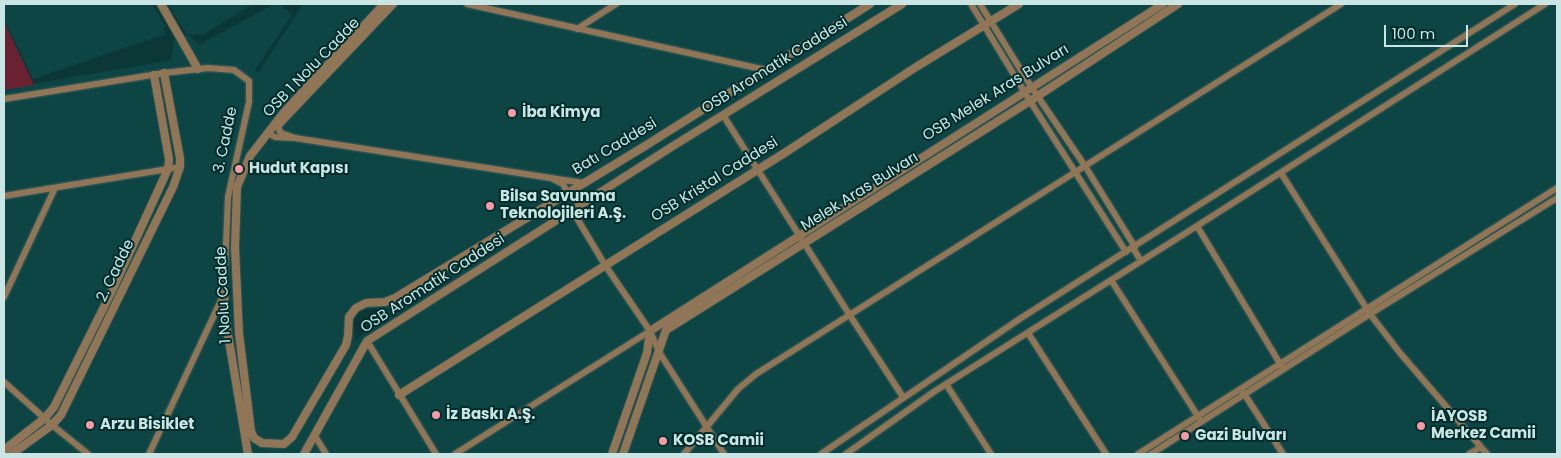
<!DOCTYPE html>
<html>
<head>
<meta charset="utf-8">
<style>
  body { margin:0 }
  #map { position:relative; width:1561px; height:458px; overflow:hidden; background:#0b3736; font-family:Poppins,sans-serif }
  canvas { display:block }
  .frame { position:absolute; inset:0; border:5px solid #cae6e4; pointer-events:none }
  .scale { position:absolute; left:1384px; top:25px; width:84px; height:22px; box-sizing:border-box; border:2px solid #cae6e4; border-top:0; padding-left:6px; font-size:15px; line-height:18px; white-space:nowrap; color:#cae6e4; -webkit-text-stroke:4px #002d2c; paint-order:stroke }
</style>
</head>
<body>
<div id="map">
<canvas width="1561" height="458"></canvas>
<div class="frame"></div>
<div class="scale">100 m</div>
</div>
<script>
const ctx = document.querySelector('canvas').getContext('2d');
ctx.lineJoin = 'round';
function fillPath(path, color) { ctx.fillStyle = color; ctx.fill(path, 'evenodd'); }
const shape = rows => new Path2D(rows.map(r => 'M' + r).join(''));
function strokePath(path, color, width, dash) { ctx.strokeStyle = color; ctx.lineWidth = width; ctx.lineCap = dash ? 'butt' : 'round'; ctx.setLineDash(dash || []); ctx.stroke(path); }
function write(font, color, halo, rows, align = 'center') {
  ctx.font = font + ' Poppins,sans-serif'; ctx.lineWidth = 4; ctx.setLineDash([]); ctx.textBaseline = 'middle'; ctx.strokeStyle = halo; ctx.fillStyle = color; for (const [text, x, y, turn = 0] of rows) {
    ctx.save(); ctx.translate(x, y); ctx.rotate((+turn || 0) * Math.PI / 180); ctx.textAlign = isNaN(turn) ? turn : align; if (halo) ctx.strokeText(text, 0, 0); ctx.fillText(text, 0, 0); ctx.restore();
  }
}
fillPath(shape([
  [4,4,152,4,166,27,163,29,166,34,33,79,4,20],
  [168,4,253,4,203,35,188,34,199,45,274,4,280,4,292,15,255,70,258,73,303,4,1557,4,1557,454,4,454,4,89,171,60,174,41,187,34,183,29],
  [371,309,390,309,356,340,353,325,356,315,361,310]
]), '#0c4544');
fillPath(shape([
  [4,22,34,85,4,90]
]), '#6a2230');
const minor = shape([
  [467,4,766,70],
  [971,4,1030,101,1126,252],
  [980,4,1032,88,1085,166,1135,247],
  [577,29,616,4],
  [4,99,164,73,208,68,234,70,249,81,249,102,228,197,224,294,149,454],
  [723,115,849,314,903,397],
  [268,133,275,137,295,138,281,133,279,130,279,125],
  [295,138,551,178],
  [1281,173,1370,314,1400,353,1487,454],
  [567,192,563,184,551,178,583,183],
  [4,196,180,167],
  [572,210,605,265,650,331,659,352,724,454],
  [1197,226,1282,367],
  [1133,248,1141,261],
  [1111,280,1199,418],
  [4,297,55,188],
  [1028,333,1106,454],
  [367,341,436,454],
  [4,382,52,425,88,454],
  [946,384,991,454],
  [1243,392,1283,454],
  [315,436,326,454],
  [455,454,650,331],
  [684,454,738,389,756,374,1341,4],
  [821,454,1021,318,1515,4],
  [846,454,935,391,1189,231,1545,4],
  [1138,454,1557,188],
  [1151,454,1370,314,1557,198],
  [1469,454,1481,447]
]);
const tertiary = shape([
  [161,4,198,69],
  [384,4,285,111,250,156,237,187,235,248,239,333,251,431,254,438,262,443,284,444,292,437,346,345,348,336,349,317,356,308,366,303,385,302,395,298,645,146,870,4],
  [277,126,393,4],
  [224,294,227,329,248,454],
  [399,395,786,152,916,67,1019,4],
  [4,450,45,418,54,407,112,291,168,169,169,159,154,75],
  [12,454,52,425,61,415,173,187,180,167,180,158,164,73],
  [304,454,367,341,673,146,902,4],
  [612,454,647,353,650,331,1163,4],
  [623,454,666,330,1030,101,1178,4]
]);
strokePath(minor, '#2a5352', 9);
strokePath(tertiary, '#2a5352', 10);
strokePath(minor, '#907656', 6);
strokePath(tertiary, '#907656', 8);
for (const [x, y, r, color] of [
  [512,113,5,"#f49aa5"],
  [239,169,5,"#f49aa5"],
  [490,206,5,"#f49aa5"],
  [436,415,5,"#f49aa5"],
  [90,425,5,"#f49aa5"],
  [1421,426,5,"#f49aa5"],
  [1185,436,5,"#f49aa5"],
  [663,441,5,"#f49aa5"]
]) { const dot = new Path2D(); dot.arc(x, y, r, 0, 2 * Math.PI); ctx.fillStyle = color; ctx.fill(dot); strokePath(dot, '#002d2c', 2); }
write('15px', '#cae6e4', '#002d2c', [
  ["OSB Aromatik Caddesi",775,66,-32],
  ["OSB 1 Nolu Cadde",312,68,-46],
  ["OSB Melek Aras Bulvarı",996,93,-32],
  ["3. Cadde",226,140,-78],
  ["Batı Caddesi",615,147,-31],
  ["OSB Kristal Caddesi",715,180,-32],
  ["Melek Aras Bulvarı",860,192,-32],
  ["2. Cadde",116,271,-64],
  ["OSB Aromatik Caddesi",433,284,-33],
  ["1 Nolu Cadde",224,295,-93]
]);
write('bold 15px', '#cae6e4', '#002d2c', [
  ["İba Kimya",522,113],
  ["Hudut Kapısı",249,169],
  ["Bilsa Savunma",500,197],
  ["Teknolojileri A.Ş.",500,214],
  ["İz Baskı A.Ş.",446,415],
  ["İAYOSB",1431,417],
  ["Merkez Camii",1431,434],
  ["Arzu Bisiklet",100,425],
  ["Gazi Bulvarı",1195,436],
  ["KOSB Camii",673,441]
], 'left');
</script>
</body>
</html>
